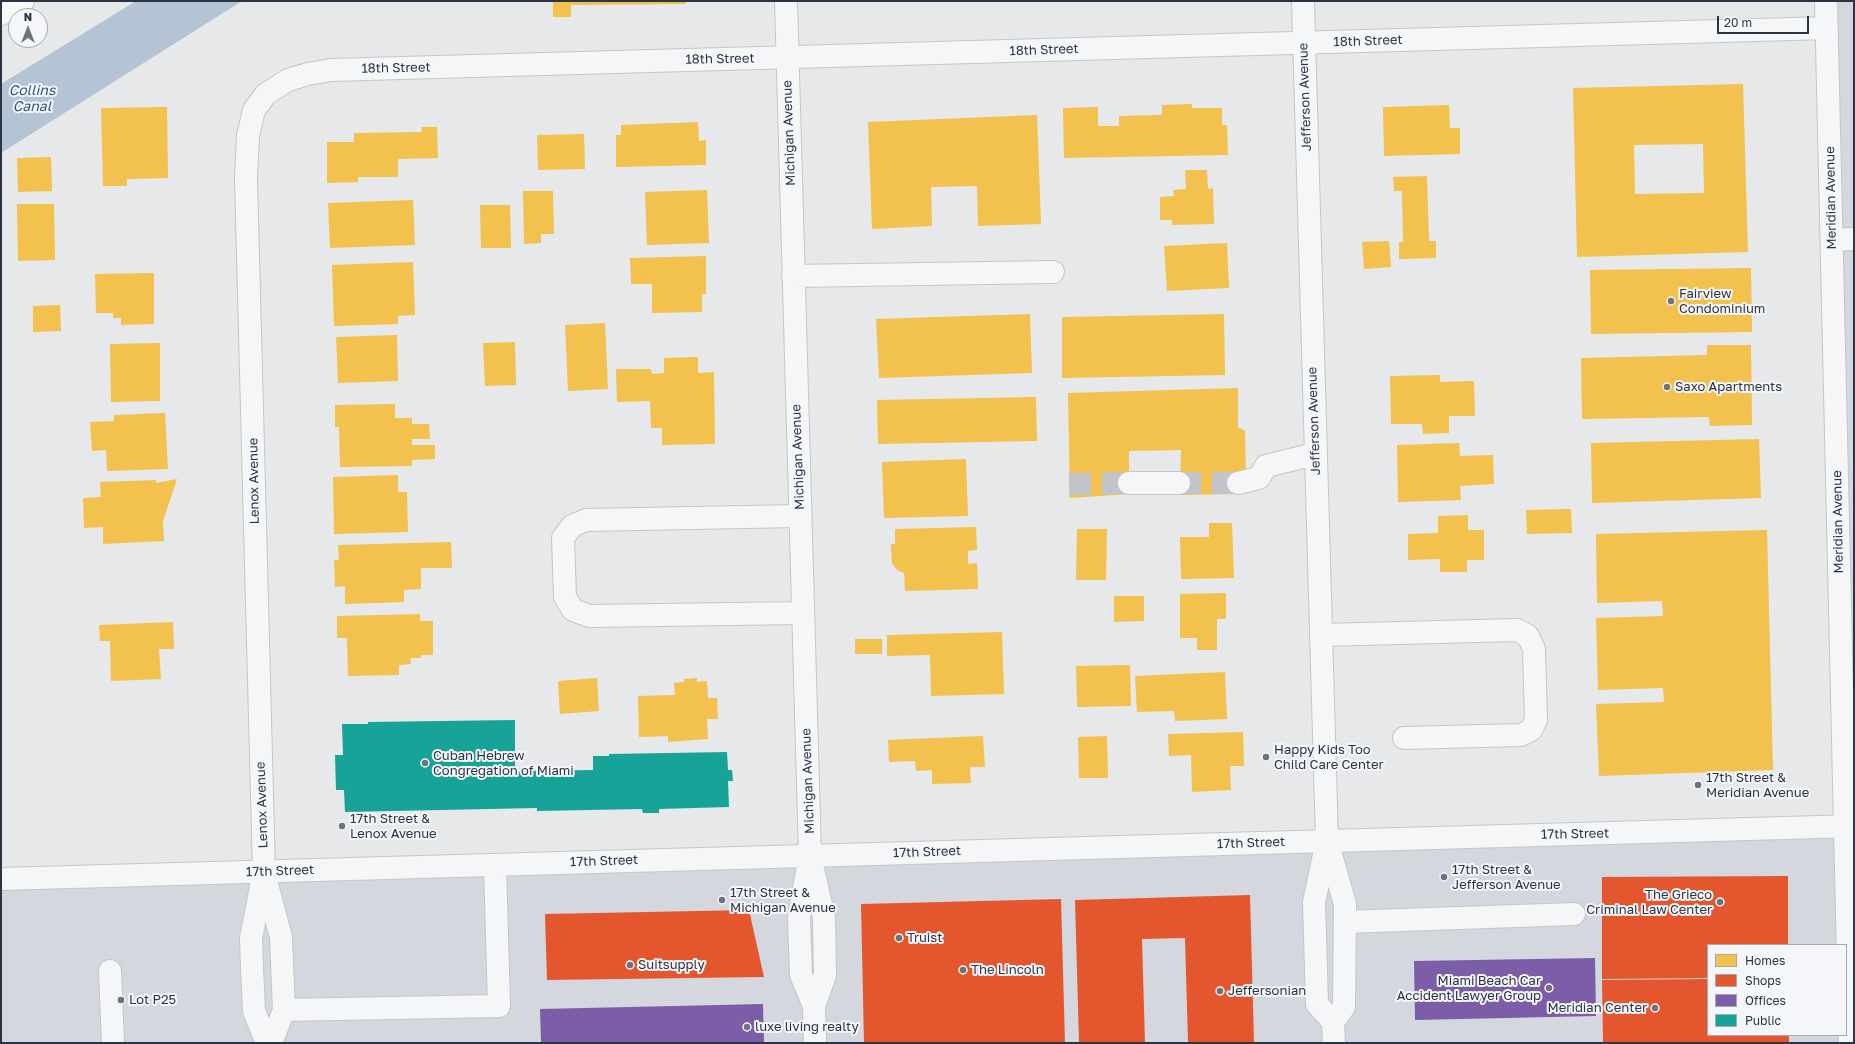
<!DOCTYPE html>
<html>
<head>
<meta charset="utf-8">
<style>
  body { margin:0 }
  #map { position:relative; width:1855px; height:1044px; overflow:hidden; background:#e6e8ea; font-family:"Golos Text",sans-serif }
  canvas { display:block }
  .frame { position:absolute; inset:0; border:2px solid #2b3445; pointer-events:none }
  .legend { position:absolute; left:1707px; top:944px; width:140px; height:92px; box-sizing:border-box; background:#f4f6f9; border:1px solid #a4a8b1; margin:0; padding:5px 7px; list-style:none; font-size:12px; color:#2b3445 }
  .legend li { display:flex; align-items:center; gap:8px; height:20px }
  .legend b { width:20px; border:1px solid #a4a8b1 }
  .north { position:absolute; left:8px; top:8px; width:40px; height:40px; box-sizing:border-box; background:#f4f6f9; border:1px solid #a4a8b1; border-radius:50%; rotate:0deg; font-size:11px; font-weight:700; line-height:16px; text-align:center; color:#2b3445 }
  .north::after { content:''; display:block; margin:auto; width:14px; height:18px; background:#6c737f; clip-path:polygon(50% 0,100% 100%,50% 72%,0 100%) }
  .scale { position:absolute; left:1717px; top:16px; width:92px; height:18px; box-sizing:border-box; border:2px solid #2b3445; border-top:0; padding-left:5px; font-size:12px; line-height:14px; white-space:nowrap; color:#2b3445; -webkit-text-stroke:3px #f4f6f9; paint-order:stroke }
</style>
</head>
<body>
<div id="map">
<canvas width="1855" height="1044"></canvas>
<div class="frame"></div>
<ul class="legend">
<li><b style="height:11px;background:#f2c14e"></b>Homes</li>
<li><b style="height:11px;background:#e4572e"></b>Shops</li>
<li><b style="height:11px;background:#7b5ea7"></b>Offices</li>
<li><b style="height:11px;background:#17a398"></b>Public</li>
</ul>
<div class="north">N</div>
<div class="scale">20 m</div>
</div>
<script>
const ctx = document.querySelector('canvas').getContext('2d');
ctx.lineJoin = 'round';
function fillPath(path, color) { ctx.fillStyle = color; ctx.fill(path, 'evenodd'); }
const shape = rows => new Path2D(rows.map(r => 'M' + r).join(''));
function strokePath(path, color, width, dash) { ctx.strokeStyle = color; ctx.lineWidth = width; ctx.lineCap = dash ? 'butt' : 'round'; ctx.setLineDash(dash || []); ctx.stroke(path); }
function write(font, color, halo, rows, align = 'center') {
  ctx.font = font + ' "Golos Text",sans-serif'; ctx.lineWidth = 4; ctx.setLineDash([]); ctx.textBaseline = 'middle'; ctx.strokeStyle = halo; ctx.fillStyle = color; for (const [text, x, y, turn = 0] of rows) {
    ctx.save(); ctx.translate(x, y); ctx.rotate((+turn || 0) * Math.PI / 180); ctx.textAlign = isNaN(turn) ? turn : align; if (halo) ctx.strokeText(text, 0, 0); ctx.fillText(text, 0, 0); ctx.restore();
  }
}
fillPath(shape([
  [1826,1,1854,1,1854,1043,1,1043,1,879,1844,826],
  [1708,945,1846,945,1846,1035,1708,1035]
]), '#d4d7dd');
fillPath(shape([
  [136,1,242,1,1,153,1,84]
]), '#b4c4d5');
fillPath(shape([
  [553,1,686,1,686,4,571,5,571,17,553,17],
  [1743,84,1748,252,1577,257,1573,88],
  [1703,144,1704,193,1635,194,1634,145],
  [1192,104,1192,108,1222,108,1222,125,1227,125,1228,155,1064,158,1063,108,1098,107,1098,126,1119,126,1119,116,1162,115,1162,105],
  [1449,105,1450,128,1460,128,1460,154,1384,156,1383,107],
  [167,107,168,178,127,179,127,186,103,186,101,108],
  [1037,115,1041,224,978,226,977,186,931,187,932,226,872,229,868,122],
  [698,122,699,141,706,140,706,165,616,167,616,135,621,135,621,125],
  [421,127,437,127,438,158,398,159,398,177,358,177,358,182,327,183,327,142,354,142,354,133,422,132],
  [584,134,585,169,538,170,537,135],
  [51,157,52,191,18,192,17,158],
  [1185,170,1207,170,1208,189,1213,188,1214,224,1172,225,1172,220,1160,220,1160,197,1174,196,1173,190,1186,189],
  [1427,176,1429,241,1436,241,1436,258,1399,259,1399,242,1403,242,1402,191,1394,191,1393,177],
  [707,190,709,243,647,245,645,192],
  [523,191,553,191,554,234,541,234,541,243,524,244],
  [413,200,415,245,330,248,328,203],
  [17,204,54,204,55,260,18,261],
  [480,205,510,205,511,248,481,248],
  [1389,241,1391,267,1364,269,1362,242],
  [1227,243,1229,288,1167,291,1164,246],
  [706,256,706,294,702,294,702,312,652,313,652,284,631,284,630,258],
  [413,262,415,315,398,316,398,324,334,326,332,265],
  [1751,268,1752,332,1591,334,1590,270],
  [154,273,154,324,121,325,121,318,113,318,113,313,96,313,95,274],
  [60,305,61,331,33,332,33,306],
  [1030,314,1032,373,879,378,876,319],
  [1224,314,1225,375,1062,378,1062,317],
  [605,323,608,389,568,391,565,325],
  [397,335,398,381,338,383,336,337],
  [515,342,516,385,485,386,483,343],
  [160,343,160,401,111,402,110,344],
  [1707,345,1751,345,1752,425,1710,426,1709,417,1582,419,1581,358,1707,355],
  [698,357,698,373,714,372,715,444,662,445,662,428,651,428,650,401,617,402,616,369,651,369,652,374,664,373,664,358],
  [1440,375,1440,382,1474,381,1475,416,1449,416,1449,433,1423,434,1422,424,1391,424,1390,376],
  [1238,388,1238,427,1245,431,1246,476,1238,494,1180,495,1181,450,1129,451,1129,494,1070,498,1068,393],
  [1036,397,1037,441,878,444,877,400],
  [395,404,395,418,412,418,412,424,429,424,430,439,412,439,412,445,435,445,435,459,412,460,412,466,340,467,339,427,335,427,335,405],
  [165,413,168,469,107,471,106,450,92,451,90,422,114,421,114,415],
  [1759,439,1761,498,1592,503,1591,443],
  [1459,443,1460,456,1493,455,1494,484,1460,486,1461,500,1398,502,1397,445],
  [966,459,968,516,884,518,882,462],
  [398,475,398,492,407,492,408,532,334,534,333,477],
  [177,479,163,521,164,541,103,544,103,527,84,528,83,498,101,497,100,482,156,480,156,483],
  [1571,509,1572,533,1527,534,1526,510],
  [1468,515,1468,530,1484,530,1484,560,1467,560,1467,572,1440,572,1440,559,1408,560,1408,534,1438,533,1438,516],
  [1209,523,1232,523,1234,578,1181,579,1180,537,1209,537],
  [976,527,977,550,968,551,968,564,977,563,978,589,905,591,904,573,897,570,892,563,891,544,895,544,895,529],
  [1077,529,1107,529,1106,580,1076,580],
  [1767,530,1773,770,1599,776,1596,704,1664,702,1663,688,1598,690,1596,618,1663,616,1662,601,1597,603,1596,534],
  [451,542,452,568,421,568,421,589,404,590,404,602,345,604,345,586,335,587,334,560,339,560,338,545],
  [1226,593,1226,619,1217,619,1217,650,1197,650,1197,638,1180,638,1180,594],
  [1114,596,1144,596,1144,621,1114,622],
  [420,614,420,621,433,621,433,655,421,655,421,658,410,658,411,664,399,665,399,675,348,676,347,638,337,638,337,616],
  [173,622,174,649,159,649,161,679,111,681,110,641,100,641,99,625],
  [1002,632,1004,694,931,696,930,655,887,656,887,635],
  [855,639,882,639,882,654,855,654],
  [1130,665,1131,706,1077,707,1076,666],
  [1225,672,1227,719,1175,721,1174,711,1137,712,1135,676],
  [597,678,599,711,560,714,558,681],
  [697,678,697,682,707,681,708,698,717,698,718,719,707,719,708,739,668,742,668,736,639,737,638,696,675,695,674,683,684,682,684,679],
  [1243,732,1244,766,1230,766,1231,790,1192,792,1191,755,1169,756,1168,734],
  [983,736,985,767,970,767,971,783,932,784,932,770,916,771,915,761,889,762,888,740],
  [1107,736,1108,778,1079,778,1078,737]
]), '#f2c14e');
fillPath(shape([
  [1788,876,1788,945,1708,945,1708,978,1602,979,1602,877],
  [1250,895,1254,1043,1188,1043,1185,938,1142,939,1145,1043,1079,1043,1075,900],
  [1061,899,1065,1043,864,1043,861,904],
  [749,910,764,977,547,980,545,914],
  [1708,979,1708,1035,1789,1035,1789,1043,1603,1043,1602,980]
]), '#e4572e');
fillPath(shape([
  [1595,958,1596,1016,1415,1020,1414,961],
  [763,1004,764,1043,541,1043,540,1009]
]), '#7b5ea7');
fillPath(shape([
  [515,720,515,771,593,770,593,756,609,756,609,754,727,752,728,770,732,770,733,781,728,781,729,807,659,809,659,813,643,813,642,809,537,811,537,808,345,812,344,790,336,790,335,755,343,755,342,724,368,724,368,722]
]), '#17a398');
strokePath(shape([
  [1179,483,1238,483],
  [1069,484,1129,483]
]), '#c1c4c9', 22, [22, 11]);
const minor = shape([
  [786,1,810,855,799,918,801,975,814,1006],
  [1303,1,1327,841,1314,902,1317,1004,1333,1022],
  [1826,1,1850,1043],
  [1832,240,1854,239],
  [793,276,1053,272],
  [1129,483,1179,483],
  [1238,483,1259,478,1266,466,1315,454],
  [799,516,586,520,572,526,563,538,565,597,573,610,589,616,802,613],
  [1321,635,1517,630,1528,636,1534,649,1536,720,1531,730,1521,735,1404,738],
  [1328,844,1345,904,1344,1007,1333,1022,1334,1043],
  [812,865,824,918,825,975,814,1006,815,1043],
  [265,877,281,937,284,1010,271,1043],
  [1,879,1854,826],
  [1345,922,1574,914],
  [110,971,113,1043],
  [284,1010,499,1006,495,865],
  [267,1043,254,1011,252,968,251,938,264,872,246,179,248,136,254,110,266,94,288,80,308,74,331,70,1827,28]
]);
const major = shape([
  [1,14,23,1]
]);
strokePath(minor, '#c4c6c8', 24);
strokePath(major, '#c2c5c8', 24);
strokePath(minor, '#f5f6f7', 22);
strokePath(major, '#f8f8f8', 22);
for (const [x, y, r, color] of [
  [1671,301,4,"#6c737f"],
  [1667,387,4,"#6c737f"],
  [1266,757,4,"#6c737f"],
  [425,763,4,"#6c737f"],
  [1698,785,4,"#6c737f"],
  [342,826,4,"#6c737f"],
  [1444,877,4,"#6c737f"],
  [722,900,4,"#6c737f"],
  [1720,902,4,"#6c737f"],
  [899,938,4,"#6c737f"],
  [630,965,4,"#6c737f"],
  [963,970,4,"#6c737f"],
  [1549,988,4,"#6c737f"],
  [1220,991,4,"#6c737f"],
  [121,1000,4,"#6c737f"],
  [1655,1008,4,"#6c737f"],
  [747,1027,4,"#6c737f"]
]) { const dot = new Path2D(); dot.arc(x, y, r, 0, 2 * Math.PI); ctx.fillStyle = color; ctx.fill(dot); strokePath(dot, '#f4f6f9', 1.5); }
write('13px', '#2b3445', '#f4f6f9', [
  ["18th Street",1368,41,-2],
  ["18th Street",1044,50,-2],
  ["18th Street",720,59,-1],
  ["18th Street",396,68,-1],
  ["Jefferson Avenue",1305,97,-92],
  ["Michigan Avenue",789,133,-92],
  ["Meridian Avenue",1831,198,-91],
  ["Jefferson Avenue",1314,421,-92],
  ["Michigan Avenue",798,457,-92],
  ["Lenox Avenue",254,481,-91],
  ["Meridian Avenue",1838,522,-91],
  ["Michigan Avenue",808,781,-92],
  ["Lenox Avenue",262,805,-92],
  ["17th Street",1575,834,-1],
  ["17th Street",1251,843,-2],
  ["17th Street",927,852,-2],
  ["17th Street",604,861,-2],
  ["17th Street",280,871,-2]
]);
write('13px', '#2b3445', '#f4f6f9', [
  ["Fairview",1679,294],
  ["Condominium",1679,309],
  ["Saxo Apartments",1675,387],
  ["Happy Kids Too",1274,750],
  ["Child Care Center",1274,765],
  ["Cuban Hebrew",433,756],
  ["Congregation of Miami",433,771],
  ["17th Street &",1706,778],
  ["Meridian Avenue",1706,793],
  ["17th Street &",350,819],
  ["Lenox Avenue",350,834],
  ["17th Street &",1452,870],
  ["Jefferson Avenue",1452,885],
  ["17th Street &",730,893],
  ["Michigan Avenue",730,908],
  ["The Grieco",1712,895,"right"],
  ["Criminal Law Center",1712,910,"right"],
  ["Truist",907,938],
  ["Suitsupply",638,965],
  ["The Lincoln",971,970],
  ["Miami Beach Car",1541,981,"right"],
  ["Accident Lawyer Group",1541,996,"right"],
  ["Jeffersonian",1228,991],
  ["Lot P25",129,1000],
  ["Meridian Center",1647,1008,"right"],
  ["luxe living realty",755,1027]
], 'left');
write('italic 14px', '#34527a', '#f4f6f9', [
  ["Collins",32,91],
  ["Canal",32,107]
]);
</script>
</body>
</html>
